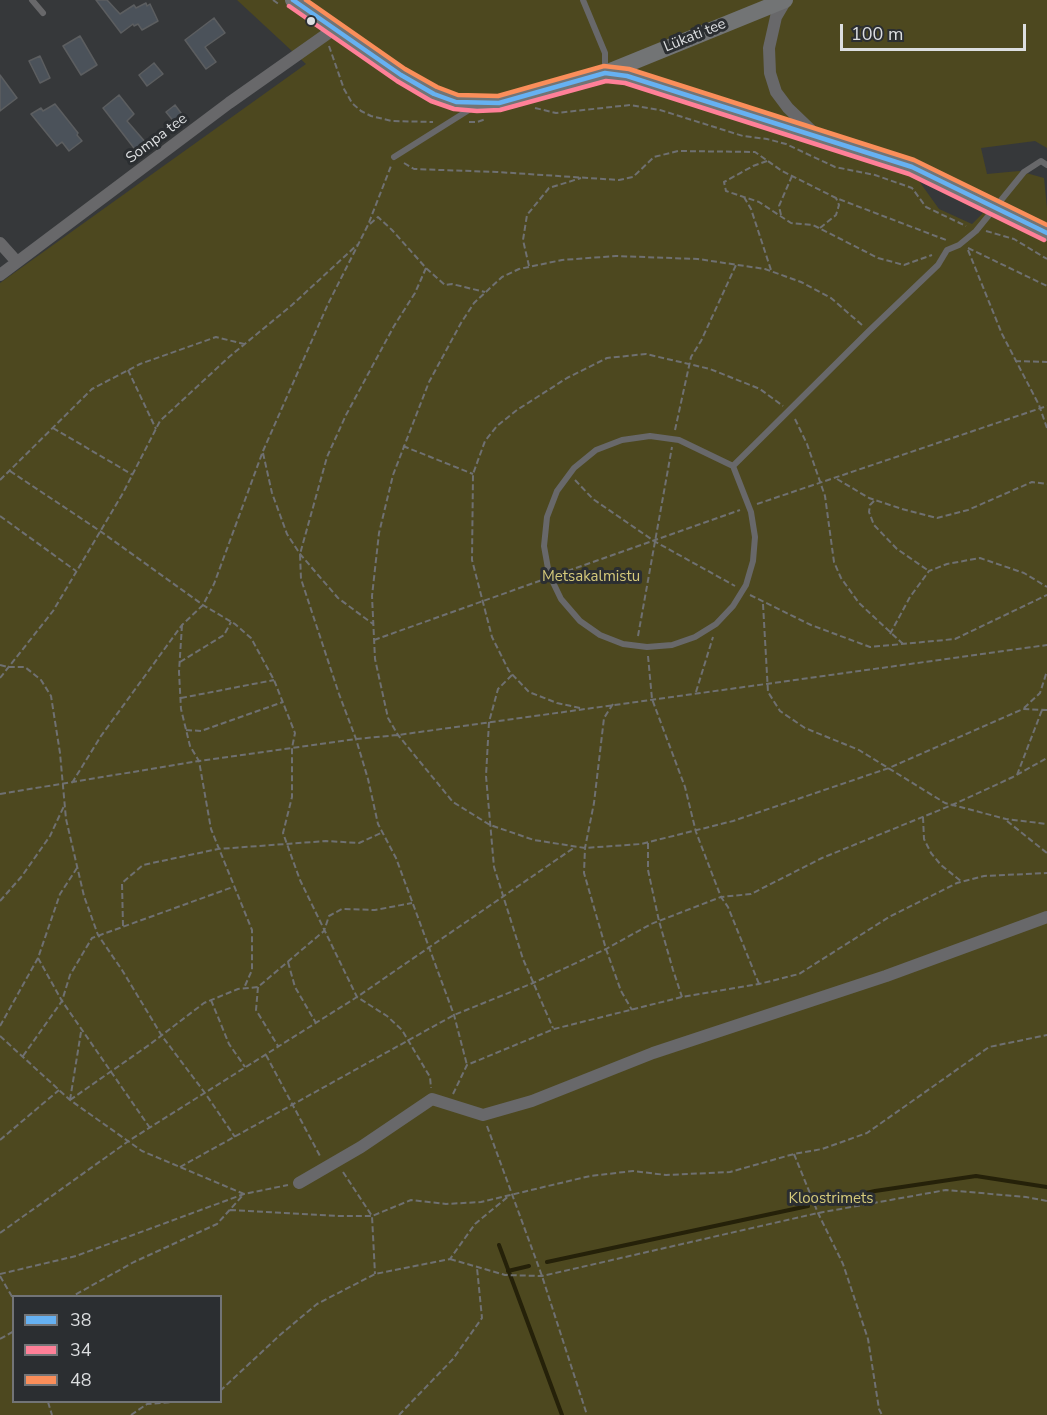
<!DOCTYPE html>
<html>
<head>
<meta charset="utf-8">
<style>
  body { margin:0 }
  #map { position:relative; width:1047px; height:1415px; overflow:hidden; background:#36383a; font-family:"Nunito Sans",sans-serif }
  canvas { display:block }
  .legend { position:absolute; left:12px; top:1295px; width:210px; height:108px; box-sizing:border-box; background:#2b2e31; border:2px solid #727477; margin:0; padding:8px 10px; list-style:none; font-size:18px; color:#dcdee0 }
  .legend li { display:flex; align-items:center; gap:12px; height:30px }
  .legend b { width:30px; border:2px solid #727477 }
  .scale { position:absolute; left:840px; top:24px; width:186px; height:27px; box-sizing:border-box; border:3px solid #dcdee0; border-top:0; padding-left:8px; font-size:18px; line-height:21px; white-space:nowrap; color:#dcdee0; -webkit-text-stroke:4px #2b2e31; paint-order:stroke }
</style>
</head>
<body>
<div id="map">
<canvas width="1047" height="1415"></canvas>
<ul class="legend">
<li><b style="height:8px;background:#66b1f2"></b>38</li>
<li><b style="height:8px;background:#ff8098"></b>34</li>
<li><b style="height:8px;background:#fa8e5a"></b>48</li>
</ul>
<div class="scale">100 m</div>
</div>
<script>
const ctx = document.querySelector('canvas').getContext('2d');
ctx.lineJoin = 'round';
function fillPath(path, color) { ctx.fillStyle = color; ctx.fill(path, 'evenodd'); }
const shape = rows => new Path2D(rows.map(r => 'M' + r).join(''));
function strokePath(path, color, width, dash) { ctx.strokeStyle = color; ctx.lineWidth = width; ctx.lineCap = dash ? 'butt' : 'round'; ctx.setLineDash(dash || []); ctx.stroke(path); }
function write(font, color, halo, rows, align = 'center') {
  ctx.font = font + ' "Nunito Sans",sans-serif'; ctx.lineWidth = 6; ctx.setLineDash([]); ctx.textBaseline = 'middle'; ctx.strokeStyle = halo; ctx.fillStyle = color; for (const [text, x, y, turn = 0] of rows) {
    ctx.save(); ctx.translate(x, y); ctx.rotate((+turn || 0) * Math.PI / 180); ctx.textAlign = isNaN(turn) ? turn : align; if (halo) ctx.strokeText(text, 0, 0); ctx.fillText(text, 0, 0); ctx.restore();
  }
}
fillPath(shape([
  [237,0,1047,0,1047,148,1035,141,981,148,987,174,1019,171,1044,178,1047,208,1047,1415,0,1415,0,283,306,64],
  [919,181,983,213,972,224,939,209],
  [14,1296,220,1296,220,1402,14,1402]
]), '#4d481f');
strokePath(shape([
  [821,1203,875,1191,976,1176,1047,1187],
  [499,1245,562,1415],
  [547,1262,808,1206],
  [508,1271,529,1266]
]), '#252109', 4);
const building = shape([
  [96,0,107,0,120,14,134,5,136,8,146,3,147,6,150,4,158,21,142,30,138,24,134,26,133,24,121,33,96,0],
  [214,18,225,33,205,47,216,62,206,69,185,40,214,18],
  [80,36,97,65,81,75,63,46,80,36],
  [40,56,50,78,40,83,29,61,40,56],
  [154,63,163,74,147,86,139,75,154,63],
  [0,75,17,98,0,111,0,75],
  [119,95,134,114,127,121,147,144,137,152,103,108,119,95],
  [55,104,78,133,77,135,82,141,69,151,62,142,57,146,31,114,41,108,43,111,55,104],
  [175,105,184,117,175,123,166,112,175,105]
]);
fillPath(building, '#4b525a');
strokePath(building, '#5c5e60', 1.5);
strokePath(shape([
  [273,0,280,5],
  [329,46,344,89,352,103,361,111,371,116,392,121,433,122],
  [535,108,556,113,630,105,660,110,743,136,767,139,786,144,835,167,875,175,912,188,926,207,966,226],
  [469,122,477,122,486,119],
  [767,161,753,166,724,182,726,191,759,202,791,223,813,225,878,258,904,265,932,255],
  [404,163,414,169,497,172,619,180,633,177,654,157,678,151,755,152,782,171,836,198,946,240],
  [744,197,751,209,771,270],
  [781,215,779,206,792,176],
  [370,224,378,217,392,230,426,268,445,285,452,284,485,292],
  [820,228,836,215,839,205,836,198],
  [986,231,1014,239,1047,259],
  [968,248,1047,286],
  [968,250,1002,334,1039,405,1047,428],
  [529,266,523,240,527,215,549,188,581,178],
  [426,268,415,293,394,326,346,415,327,457,300,554,301,579,339,694,356,739,368,779,378,824,396,858,454,1015,467,1065],
  [862,325,831,298,801,282,765,269,698,259,616,256,562,260,519,269,502,277,474,303,461,323,429,382,393,475,379,533,372,596,375,659,388,718,398,735,453,802,490,825,534,840,585,848,641,844,733,821,889,768,1023,709,1047,710],
  [1015,361,1047,362],
  [128,370,156,429],
  [795,419,807,444,825,496,834,562,841,578,859,603,903,644],
  [53,428,133,475],
  [675,430,691,357,701,341,736,265],
  [403,446,473,474],
  [263,453,272,493,287,534,300,554,338,598,373,624],
  [10,471,100,531,203,605,235,624,251,638,274,680,295,733,292,748,292,797,283,833,300,880,357,997,387,1016,402,1030,430,1077,431,1088],
  [837,479,869,498,902,509,937,518,968,510,1032,482,1047,484],
  [0,480,92,389,140,364,216,337,244,344],
  [575,480,593,499,654,541,735,586],
  [874,501,870,505,869,512,874,525,897,549,929,571],
  [757,504,1047,406],
  [0,516,76,571],
  [559,574,740,510],
  [750,595,811,625,870,647,955,639,1047,595],
  [763,604,768,692,780,711,805,728,859,750,945,803,1006,819,1047,824],
  [182,625,179,672,181,709,190,746,199,761,211,829,252,930,252,970,244,988],
  [890,634,910,597,929,571,947,564,980,558,1024,573,1047,587],
  [638,636,672,447],
  [374,640,542,580],
  [648,656,652,699,685,787,696,832,721,897,728,907,759,984],
  [180,662,224,635,231,622],
  [0,665,8,667,25,667,41,680,51,696,60,753,66,819,84,896,98,935,122,970,162,1036,205,1093,235,1137],
  [512,675,498,689,489,722,486,776,494,867,523,959,553,1028],
  [0,678,53,611,123,493,160,421,229,357,292,305,357,245],
  [696,692,713,637],
  [181,698,274,680],
  [613,704,604,718,594,803,585,848,584,873,606,949,621,991,632,1010],
  [580,708,557,703,529,692,509,671,492,637,472,560,473,474,485,441,497,426,517,410,567,378,607,358,646,354,710,369,760,389,783,406],
  [1024,708,1040,693,1047,671],
  [186,730,201,731,283,702],
  [1017,775,1042,710],
  [72,783,101,736,182,625,203,605,214,584,263,451,328,304,368,225,391,166],
  [0,794,199,761,356,739,398,735,1047,645],
  [923,817,924,839,931,853,941,865,962,882],
  [1007,821,1047,853],
  [648,843,648,870,659,921,673,970,682,997],
  [0,901,22,876,50,836,64,806],
  [123,926,122,883,143,865,218,849,326,841,359,843,383,832],
  [38,958,62,1001,150,1128],
  [288,962,295,987,316,1023],
  [258,987,256,1010,278,1046],
  [211,1000,229,1044,245,1067],
  [0,1026,38,958,60,894,77,868],
  [0,1036,70,1100,142,1151,244,1194,217,1224,134,1262,73,1296],
  [266,1055,320,1156],
  [23,1056,62,1001,70,975,92,938,233,887],
  [453,1094,467,1065,554,1029,682,997,759,984,799,974,889,917,957,883,984,876,1047,873],
  [70,1100,149,1045,204,1003,238,989,258,987,324,931,329,916,342,909,375,910,412,903],
  [70,1100,81,1032],
  [487,1126,542,1276,587,1415],
  [0,1140,59,1090],
  [794,1154,818,1213,843,1264,868,1339,879,1409,882,1415],
  [180,1167,454,1015,533,983,606,949,651,924,721,897,751,894,822,858,952,805,1013,777,1047,758],
  [343,1172,372,1216,375,1274],
  [230,1210,340,1216,372,1216,411,1200,446,1204,481,1202,590,1176,633,1171,666,1175,730,1172,794,1154,822,1149,867,1133,989,1047,1047,1035],
  [0,1233,130,1140,357,997,575,847],
  [450,1259,505,1275,542,1276,818,1213,946,1190,1026,1197,1047,1201],
  [0,1274,76,1256,244,1194,288,1185],
  [0,1276,14,1300],
  [0,1339,14,1331],
  [220,1391,280,1335,317,1304,375,1274,450,1259,475,1224,510,1195],
  [48,1402,52,1415],
  [131,1415,147,1404,174,1402],
  [399,1415,453,1359,482,1318,477,1268]
]), '#6f7071', 2, [6, 3]);
strokePath(shape([
  [32,0,43,13],
  [583,0,605,53,605,70],
  [394,157,472,108],
  [650,436,679,440,733,466,751,512,755,537,753,561,746,585,733,606,716,624,695,637,672,645,647,647,623,644,600,635,580,621,561,599,549,574,544,546,547,517,557,491,574,468,596,450,622,440,650,436],
  [733,466,868,332,938,265,947,250,959,245,976,231,1024,172,1041,161,1047,165]
]), '#68686a', 6);
strokePath(shape([
  [786,0,776,17,769,48,770,73,776,92,788,108,814,133],
  [0,243,17,262],
  [0,275,229,103,334,29],
  [299,1183,361,1147,432,1099,483,1115,532,1101,653,1053,886,976,1047,917]
]), '#68686a', 12);
strokePath(shape([
  [293,0,401,75,434,94,456,102,478,104,499,103,605,73,627,76,912,167,996,207,1047,233],
  [608,72,785,0]
]), '#727475', 16);
strokePath(shape([
  [293,0,401,75,434,94,456,102,499,103,605,73,627,76,912,167,1047,233]
]), '#66b1f2', 4.5);
strokePath(shape([
  [289,6,397,81,431,101,454,109,477,111,500,110,606,81,625,83,909,174,1044,240]
]), '#ff8098', 4.5);
strokePath(shape([
  [306,0,405,69,437,87,458,95,498,96,604,66,629,69,914,160,1047,225]
]), '#fa8e5a', 4.5);
for (const [x, y, r, color] of [
  [311,21,5,"#dcdee0"]
]) { const dot = new Path2D(); dot.arc(x, y, r, 0, 2 * Math.PI); ctx.fillStyle = color; ctx.fill(dot); strokePath(dot, '#2b2e31', 2); }
write('15px', '#dcdee0', '#2b2e31', [
  ["Lükati tee",695,36,-22],
  ["Sompa tee",157,139,-37]
]);
write('15px', '#d5ca7b', '#2b2e31', [
  ["Metsakalmistu",591,577],
  ["Kloostrimets",831,1199]
]);
</script>
</body>
</html>
